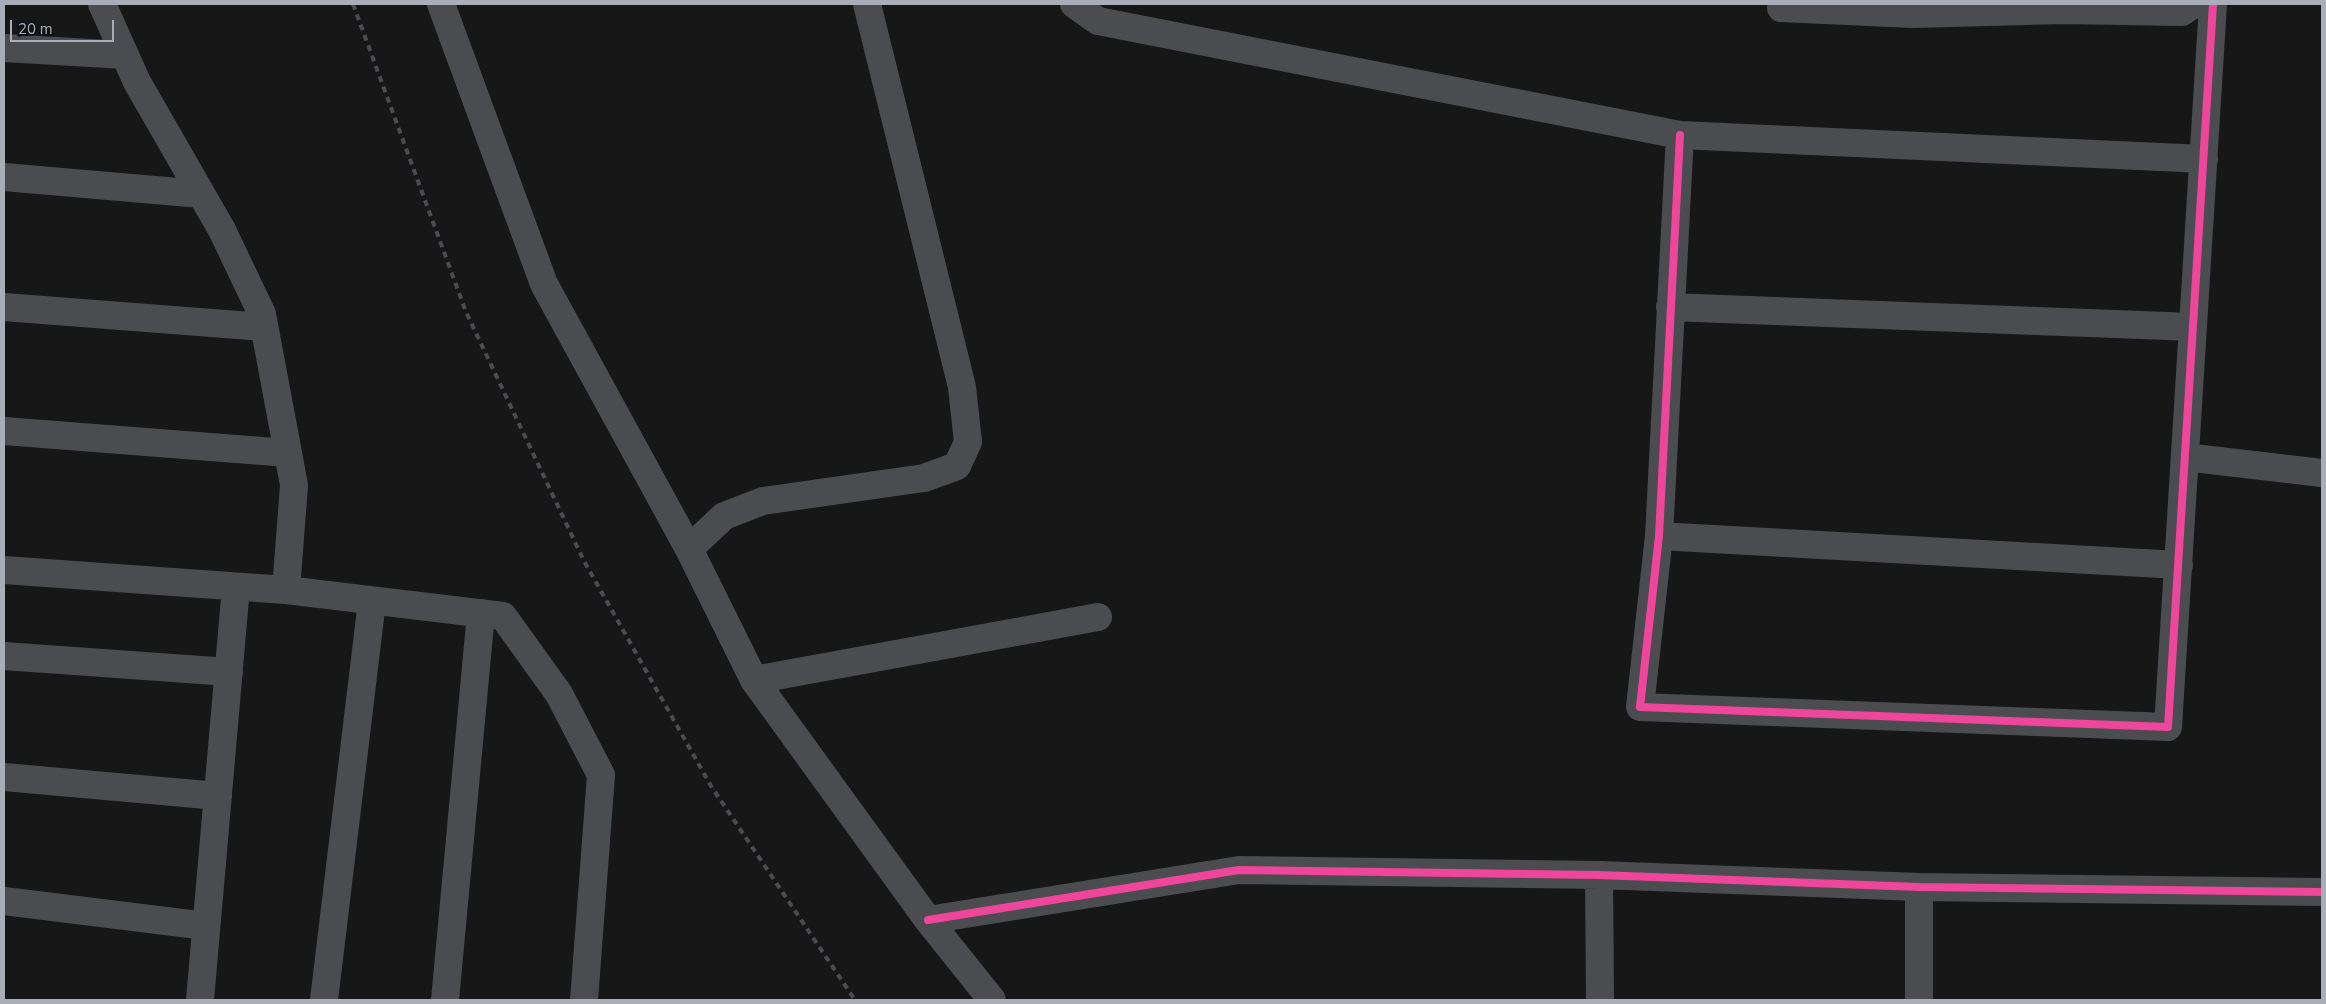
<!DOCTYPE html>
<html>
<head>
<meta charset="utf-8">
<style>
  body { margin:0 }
  #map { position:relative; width:2326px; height:1004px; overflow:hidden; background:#171717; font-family:"Nunito Sans",sans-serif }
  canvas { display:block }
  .frame { position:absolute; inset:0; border:5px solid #a8adb8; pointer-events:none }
  .scale { position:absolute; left:10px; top:20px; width:104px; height:22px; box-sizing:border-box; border:2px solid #a8adb8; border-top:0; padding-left:6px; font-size:15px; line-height:18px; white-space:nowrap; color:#a8adb8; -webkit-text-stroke:4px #111113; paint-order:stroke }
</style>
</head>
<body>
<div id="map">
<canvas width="2326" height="1004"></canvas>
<div class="frame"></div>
<div class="scale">20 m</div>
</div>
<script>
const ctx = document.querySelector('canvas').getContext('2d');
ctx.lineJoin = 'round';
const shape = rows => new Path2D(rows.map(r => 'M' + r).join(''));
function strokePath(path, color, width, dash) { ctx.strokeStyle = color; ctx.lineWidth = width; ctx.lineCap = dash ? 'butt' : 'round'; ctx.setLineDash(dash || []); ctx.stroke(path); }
strokePath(shape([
  [102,4,137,82,222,230,262,314,294,485,286,590],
  [441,4,544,284,689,549,754,680,928,920,992,1000],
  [1074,4,1098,21,1680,135,2204,159],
  [1781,8,1913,14,2063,10,2182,12,2194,4],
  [4,48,125,55],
  [1680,135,1659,536,1640,707,2168,727,2213,4],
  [4,177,201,194],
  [4,307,264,327],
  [1670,307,2193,327],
  [4,431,288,453],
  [2185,457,2322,473],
  [1659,536,2179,565],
  [689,549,724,516,763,501,924,478,957,466,968,442,962,387,867,4],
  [4,570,286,590,503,616,559,694,601,775,584,1000],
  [4,656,229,672],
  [754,680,1098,617],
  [4,777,218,796],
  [1599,875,1600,1000],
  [4,901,206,926],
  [928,920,1239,870,1599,875,1919,887,2322,892],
  [200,1000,236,587],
  [324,1000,372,601],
  [445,1000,481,613],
  [1919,1000,1919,887]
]), '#4b4c50', 28);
strokePath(shape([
  [353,4,466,312,584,561,711,786,855,1000]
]), '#4b4c4f', 4, [6, 5]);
strokePath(shape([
  [1680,135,1659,536,1640,707,2168,727,2213,4],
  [928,920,1239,870,1599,875,1919,887,2322,892]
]), '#ed469a', 8);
</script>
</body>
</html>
